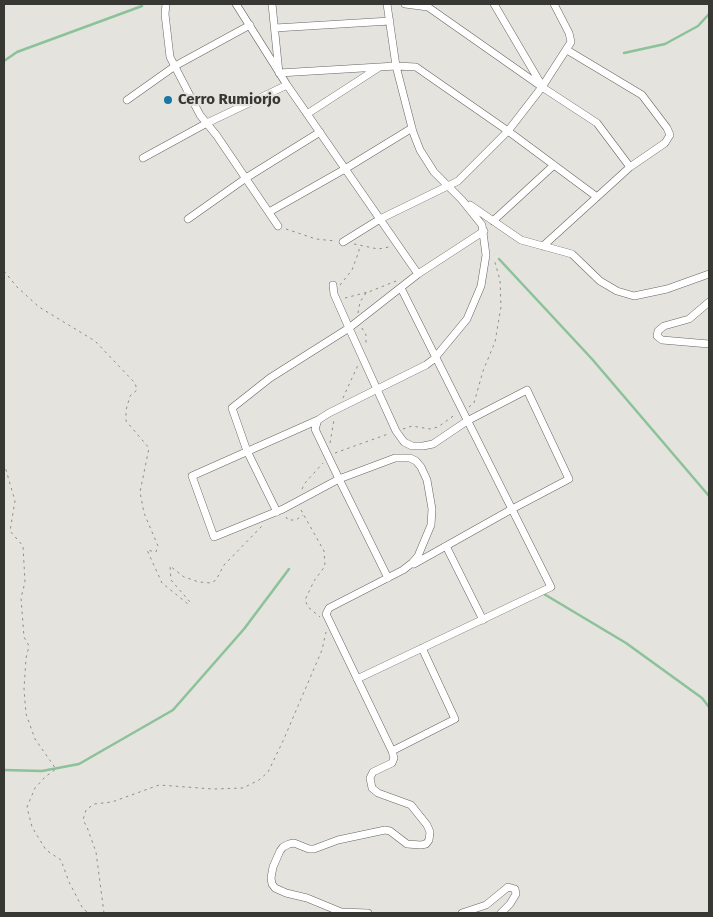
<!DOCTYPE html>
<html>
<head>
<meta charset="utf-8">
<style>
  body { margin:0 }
  #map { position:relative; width:713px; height:917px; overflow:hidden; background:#e4e3dd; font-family:"Fira Sans",sans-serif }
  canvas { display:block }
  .frame { position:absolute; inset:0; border:5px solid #373734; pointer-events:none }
</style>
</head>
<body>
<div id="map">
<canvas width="713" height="917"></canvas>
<div class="frame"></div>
</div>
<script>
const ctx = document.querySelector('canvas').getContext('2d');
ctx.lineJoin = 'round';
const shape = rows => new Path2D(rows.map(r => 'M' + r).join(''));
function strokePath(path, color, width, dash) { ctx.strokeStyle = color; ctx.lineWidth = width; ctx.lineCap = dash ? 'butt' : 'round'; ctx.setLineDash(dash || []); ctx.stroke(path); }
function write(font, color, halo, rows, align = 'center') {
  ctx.font = font + ' "Fira Sans",sans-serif'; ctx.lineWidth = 4.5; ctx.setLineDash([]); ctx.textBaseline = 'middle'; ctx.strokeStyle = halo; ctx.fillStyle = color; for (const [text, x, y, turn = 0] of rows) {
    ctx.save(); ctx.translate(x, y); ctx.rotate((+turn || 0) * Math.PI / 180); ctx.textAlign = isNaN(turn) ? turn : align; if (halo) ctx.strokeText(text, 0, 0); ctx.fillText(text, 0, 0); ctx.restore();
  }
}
strokePath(shape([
  [624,53,665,44,698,26,709,14],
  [4,61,17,52,142,6],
  [499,259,592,359,709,496],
  [544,594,626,643,702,698,709,707],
  [4,770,42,771,79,764,173,710,244,629,289,569]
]), '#8bc299', 2.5);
const street = shape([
  [166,4,165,14,170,57,200,115,217,136,278,226],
  [236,4,287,85,418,274,349,328,270,378,232,408,247,451,277,512],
  [272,4,279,73,396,66,416,67,508,131,597,197],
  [405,4,428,7,542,87,597,123,630,167],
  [494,4,541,84],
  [275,28,390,21],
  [127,100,175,66,250,25],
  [307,114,378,68],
  [143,158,207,123,287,85],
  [470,205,521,240,572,254,600,281,617,291,634,296,667,289,709,274],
  [269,212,345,169,412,128],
  [188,219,246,178,320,132],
  [493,221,554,165],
  [343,242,380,219,458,181,508,131,542,87,571,42,569,33,554,4],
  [543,246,630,167,665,143,670,135,667,128,642,95,567,50],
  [418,274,484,231],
  [333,285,334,294,349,328,396,431,404,442,412,446,423,446,433,444,467,421,527,390,569,479,512,509,414,564],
  [709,302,689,319,664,326,658,331,657,336,662,340,709,344],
  [318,420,192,476,214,537,283,509,339,479,388,578],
  [446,546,483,620],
  [357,679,551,587,401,288],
  [392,751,455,719,422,648],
  [368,913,341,912,307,898,286,893,275,888,272,884,271,878,273,867,280,851,283,847,289,844,294,843,309,849,314,849,338,840,385,830,390,831,407,844,421,845,426,844,429,840,430,832,427,825,411,805,378,793,372,788,370,778,373,772,392,763,394,758,392,751,326,614,329,608,403,570,412,563,418,556,431,525,432,509,427,480,421,467,416,461,410,458,395,458,339,479,315,429,318,420,329,413,426,365,434,359,467,319,481,286,486,255,482,225,462,200,434,172,420,150,413,132,396,66,387,4],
  [462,913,486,905,508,887,515,889,516,894,510,904,501,913]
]);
strokePath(street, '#666560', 8);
strokePath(shape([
  [286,229,316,239,335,241],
  [354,244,378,249,389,247],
  [4,271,17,287,39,307,95,341,135,383,137,390,130,396,126,410,126,421,149,448,140,492,144,513,158,546,156,552,147,550,162,583,188,604,190,602,171,580,170,566,184,577,199,582,211,583,216,580,224,565,262,526],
  [340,285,352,270,359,251,359,245],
  [345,298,368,292],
  [358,313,360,302,366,293,396,281],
  [362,328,366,335,366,345],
  [343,398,358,365],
  [469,407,474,403,483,371,495,342,501,307,500,280,494,259],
  [403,429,412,426,430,429,438,427,456,414],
  [330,443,334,420],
  [335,453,388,434],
  [4,463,15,501,10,531,23,546,25,582,21,598,24,637,29,646,26,658,24,689,26,714,35,739,56,769,45,777,35,788,27,807,32,827,46,850,61,860,69,882,83,909,89,913],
  [302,489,305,483,323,463],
  [301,510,324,551,325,566,314,581,305,600,308,607,320,617],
  [286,517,288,520,296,520,303,515],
  [104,913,96,852,87,827,83,820,86,810,94,804,112,802,159,785,213,789,243,788,259,780,268,772,283,741,322,650,326,632]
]), '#8e8e89', 1, [2.5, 4]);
strokePath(street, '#fff', 7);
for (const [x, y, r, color] of [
  [168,100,5,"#1877a4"]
]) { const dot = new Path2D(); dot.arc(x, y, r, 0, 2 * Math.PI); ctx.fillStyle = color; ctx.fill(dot); strokePath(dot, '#e4e3dd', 2); }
write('bold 15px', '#373734', '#e4e3dd', [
  ["Cerro Rumiorjo",178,100]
], 'left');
</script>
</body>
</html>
